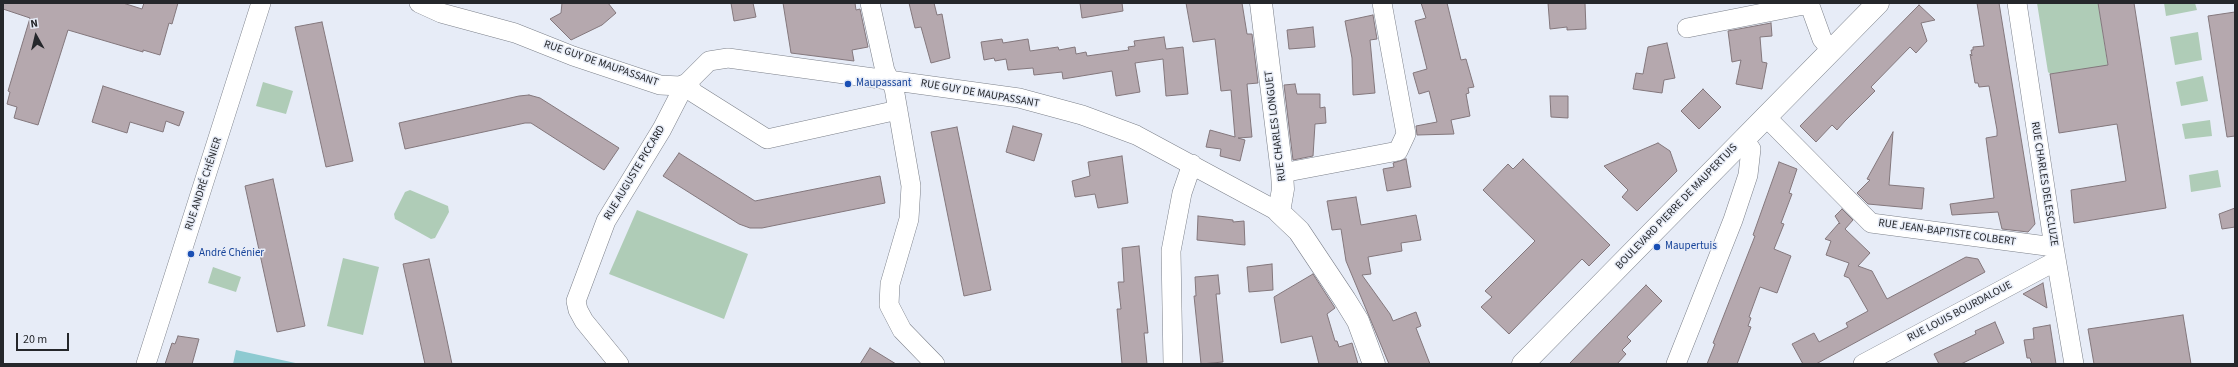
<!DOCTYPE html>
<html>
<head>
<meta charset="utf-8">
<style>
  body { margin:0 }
  #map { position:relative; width:2238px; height:367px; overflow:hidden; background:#e7ecf7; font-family:"Source Sans 3",sans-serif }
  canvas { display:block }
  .frame { position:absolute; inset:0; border:4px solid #25272b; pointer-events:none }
  .north { position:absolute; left:16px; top:16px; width:40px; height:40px; -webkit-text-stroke:3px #e7ecf7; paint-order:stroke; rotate:352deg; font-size:11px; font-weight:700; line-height:16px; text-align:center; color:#25272b }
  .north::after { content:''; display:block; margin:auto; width:14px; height:18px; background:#25272b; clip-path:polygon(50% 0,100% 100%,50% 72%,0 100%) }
  .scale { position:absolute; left:16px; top:333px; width:53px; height:18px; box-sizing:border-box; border:2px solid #25272b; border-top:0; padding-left:5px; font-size:12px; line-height:14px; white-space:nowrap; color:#25272b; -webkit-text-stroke:3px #e7ecf7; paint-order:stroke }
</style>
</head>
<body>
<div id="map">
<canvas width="2238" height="367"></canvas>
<div class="frame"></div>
<div class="north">N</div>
<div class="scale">20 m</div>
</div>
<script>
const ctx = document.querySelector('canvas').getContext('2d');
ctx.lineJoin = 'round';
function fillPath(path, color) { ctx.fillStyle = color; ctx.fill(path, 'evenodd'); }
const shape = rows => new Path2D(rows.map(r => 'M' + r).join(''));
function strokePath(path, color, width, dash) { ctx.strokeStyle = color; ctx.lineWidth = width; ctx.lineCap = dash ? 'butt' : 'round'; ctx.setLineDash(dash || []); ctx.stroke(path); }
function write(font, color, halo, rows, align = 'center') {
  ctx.font = font + ' "Source Sans 3",sans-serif'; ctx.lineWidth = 3; ctx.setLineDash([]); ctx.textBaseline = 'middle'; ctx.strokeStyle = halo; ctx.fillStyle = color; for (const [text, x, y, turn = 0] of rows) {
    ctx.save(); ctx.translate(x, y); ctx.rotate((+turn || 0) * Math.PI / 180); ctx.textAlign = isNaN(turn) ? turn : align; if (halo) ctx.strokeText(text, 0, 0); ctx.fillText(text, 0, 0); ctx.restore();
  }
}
fillPath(shape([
  [2037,3,2098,3,2117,124,2092,128,2083,69,2050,74,2048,72],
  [2164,3,2195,3,2197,10,2166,16],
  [2198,32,2202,60,2175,65,2170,37],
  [2203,76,2208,101,2181,106,2176,82],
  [263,82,293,91,286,114,256,106],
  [2210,120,2212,136,2185,139,2182,124],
  [2218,170,2221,187,2191,192,2189,175],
  [410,190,448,206,449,212,435,238,431,239,395,219,394,214,405,192],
  [637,210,748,254,724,319,609,274],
  [343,258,379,267,363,335,327,326],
  [213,267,241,277,236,292,208,283]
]), '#afccb7');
fillPath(shape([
  [236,350,300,364,233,364]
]), '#8ecad1');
const building = shape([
  [3,3,123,3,142,9,144,3,178,3,172,24,169,23,160,55,143,50,143,52,68,30,38,125,14,118,17,107,7,104,10,92,8,91,30,18,3,9,3,3],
  [562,3,608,3,616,13,602,25,571,40,550,19,561,13,562,3],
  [731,3,753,3,756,17,734,21,731,3],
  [783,3,855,3,856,10,860,9,868,47,852,50,854,61,791,53,783,3],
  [909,3,934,3,937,15,942,14,950,58,931,63,921,27,915,28,909,3],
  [1080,3,1122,3,1123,11,1082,18,1080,3],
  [1186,3,1242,3,1247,34,1252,34,1258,83,1247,84,1252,137,1238,138,1245,140,1240,161,1220,156,1221,149,1206,147,1210,130,1235,137,1231,90,1221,91,1215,39,1193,42,1186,3],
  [1421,3,1447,3,1461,60,1466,59,1474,87,1468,88,1469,93,1466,94,1470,116,1451,120,1454,134,1417,135,1416,126,1437,122,1429,91,1419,94,1413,73,1427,69,1415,21,1426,18,1421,3],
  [1548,3,1585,3,1586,29,1567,30,1567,27,1550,29,1548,3],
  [1977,3,1999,3,2035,224,2028,232,2002,229,1998,212,1952,215,1950,204,1994,198,1986,138,1997,136,1997,130,1989,86,1979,87,1978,83,1975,83,1970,54,1972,56,1971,50,1973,50,1973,47,1984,46,1977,3],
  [2098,3,2134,3,2166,208,2074,223,2071,190,2126,181,2117,124,2059,133,2050,74,2108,65,2098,3],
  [1919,5,1935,20,1921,23,1927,41,1916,53,1910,47,1871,87,1875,91,1845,121,1837,130,1832,125,1816,142,1800,126,1919,5],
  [2235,12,2235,136,2227,137,2208,16,2235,12],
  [1373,15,1377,39,1370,40,1375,93,1353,95,1352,58,1345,21,1373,15],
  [322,22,353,161,326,167,295,27,322,22],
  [1771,23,1772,36,1760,37,1762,62,1767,63,1762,89,1736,84,1741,60,1732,62,1728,31,1771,23],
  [1313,27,1315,47,1289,49,1287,30,1313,27],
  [1164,37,1166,49,1183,47,1188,94,1166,96,1163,59,1135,63,1140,92,1116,96,1112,71,1063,79,1062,72,1034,75,1033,68,1008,70,1006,59,995,61,994,58,984,60,981,42,1002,39,1003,43,1028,39,1030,51,1058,47,1059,50,1075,47,1076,54,1086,52,1087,56,1129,50,1128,47,1135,46,1134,41,1164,37],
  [1667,43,1675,78,1664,80,1662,93,1633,89,1636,73,1643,74,1648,47,1667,43],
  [1295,84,1297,94,1320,94,1320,108,1325,107,1326,123,1315,124,1313,156,1293,160,1284,85,1295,84],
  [103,86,184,112,179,126,166,121,163,132,130,122,127,133,92,122,103,86],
  [1703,89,1721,107,1699,129,1681,111,1703,89],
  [529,95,540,98,619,148,604,170,531,123,525,123,405,149,399,123,519,96,529,95],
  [1550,96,1568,96,1568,118,1551,117,1550,96],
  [1013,126,1042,134,1034,161,1006,152,1013,126],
  [957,127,991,290,964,296,931,132,957,127],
  [1893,132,1889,185,1924,188,1922,209,1868,204,1857,193,1870,180,1867,179,1893,132],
  [1658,143,1670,151,1677,171,1637,211,1622,197,1628,190,1604,166,1658,143],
  [679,153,755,201,880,176,885,203,762,228,750,228,739,224,663,176,679,153],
  [1122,156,1128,203,1098,208,1095,194,1075,197,1072,181,1090,176,1088,162,1122,156],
  [1406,159,1411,187,1387,191,1383,169,1394,167,1393,163,1406,159],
  [1523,159,1610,245,1589,266,1582,259,1509,334,1481,307,1492,297,1485,291,1535,241,1483,190,1508,164,1513,169,1523,159],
  [1779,162,1797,169,1789,193,1792,194,1781,223,1784,224,1774,249,1791,256,1777,293,1760,287,1749,317,1751,318,1748,326,1751,327,1737,364,1707,364,1715,344,1713,343,1755,236,1753,235,1779,162],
  [273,179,305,326,277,332,245,186,273,179],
  [1356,197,1361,225,1416,215,1421,240,1401,243,1402,251,1368,257,1371,274,1362,275,1390,314,1393,321,1416,312,1421,326,1416,328,1430,364,1389,364,1346,261,1341,229,1332,230,1327,201,1356,197],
  [2235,208,2235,227,2222,229,2219,214,2235,208],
  [1842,209,1853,220,1845,229,1870,253,1858,266,1872,271,1887,299,1966,257,1978,259,1985,272,1816,364,1803,364,1792,344,1814,333,1819,342,1848,327,1846,323,1868,311,1849,278,1844,276,1849,263,1826,255,1831,241,1825,239,1839,223,1840,224,1835,216,1842,209],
  [1198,216,1233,220,1233,222,1244,221,1245,245,1197,240,1198,216],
  [1139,246,1148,333,1144,333,1147,364,1122,364,1117,309,1121,309,1118,282,1124,282,1122,248,1139,246],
  [429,259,444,326,452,364,425,364,403,264,429,259],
  [1272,264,1273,290,1249,292,1247,267,1272,264],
  [1313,274,1335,308,1327,314,1335,341,1337,341,1339,347,1352,343,1358,364,1319,364,1312,336,1281,343,1274,297,1313,274],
  [1218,275,1220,294,1216,294,1223,362,1201,364,1194,296,1196,296,1195,277,1218,275],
  [2043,283,2047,308,2023,294,2043,283],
  [1646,285,1662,301,1627,337,1631,341,1622,350,1626,354,1617,364,1569,364,1646,285],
  [2183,315,2191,364,2094,364,2088,329,2183,315],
  [1995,322,2004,343,1961,364,1939,364,1934,354,1976,334,1975,331,1995,322],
  [2050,325,2056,364,2032,364,2030,358,2027,358,2024,340,2034,339,2033,328,2050,325],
  [178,336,199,339,192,364,165,364,172,343,175,344,178,336],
  [870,348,896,364,860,364,870,348]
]);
fillPath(building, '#b5a8ae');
strokePath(building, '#83777c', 1);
const minor = shape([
  [419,3,441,13,515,33,573,56,660,85,680,86,687,83,709,61,728,58,1019,98,1082,115,1136,135,1279,212],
  [870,3,885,71,894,88,911,186,909,219,890,284,889,305,902,330,935,364],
  [1809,3,1822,39,1831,50],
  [2017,3,2054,247,2074,364],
  [1687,28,1809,4],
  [687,83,694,93,767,139,898,110],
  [1765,116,1871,223,2054,247],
  [1282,173,1398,151,1406,134,1382,3],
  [146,364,261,3],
  [619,364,584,321,578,310,576,301,606,221,662,129,680,94,680,86],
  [1173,364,1171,251,1182,193,1192,164],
  [1676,364,1733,220,1748,175,1751,149,1743,139],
  [1863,364,2056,261]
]);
const tertiary = shape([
  [1261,3,1282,173,1283,189,1279,212,1299,231,1345,300,1358,321,1374,364],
  [1523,364,1878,3]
]);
strokePath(minor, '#7c808a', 20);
strokePath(tertiary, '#7c808a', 23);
strokePath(minor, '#fff', 19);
strokePath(tertiary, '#fff', 22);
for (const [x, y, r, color] of [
  [848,84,4,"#1a4fb4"],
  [1657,247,4,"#1a4fb4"],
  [191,254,4,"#1a4fb4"]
]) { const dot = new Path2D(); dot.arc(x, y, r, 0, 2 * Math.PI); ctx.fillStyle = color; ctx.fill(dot); strokePath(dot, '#e7ecf7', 1.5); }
write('11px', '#25272b', '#e7ecf7', [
  ["RUE GUY DE MAUPASSANT",601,64,19],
  ["RUE GUY DE MAUPASSANT",980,94,10],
  ["RUE CHARLES LONGUET",1276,126,-97],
  ["RUE AUGUSTE PICCARD",635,173,-59],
  ["RUE ANDRÉ CHÉNIER",204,184,-72],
  ["RUE CHARLES DELESCLUZE",2044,184,81],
  ["BOULEVARD PIERRE DE MAUPERTUIS",1677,207,-46],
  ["RUE JEAN-BAPTISTE COLBERT",1947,233,8],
  ["RUE LOUIS BOURDALOUE",1960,312,-28]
]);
write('11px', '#164399', '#e7ecf7', [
  ["Maupassant",856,84],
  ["Maupertuis",1665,247],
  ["André Chénier",199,254]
], 'left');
</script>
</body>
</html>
